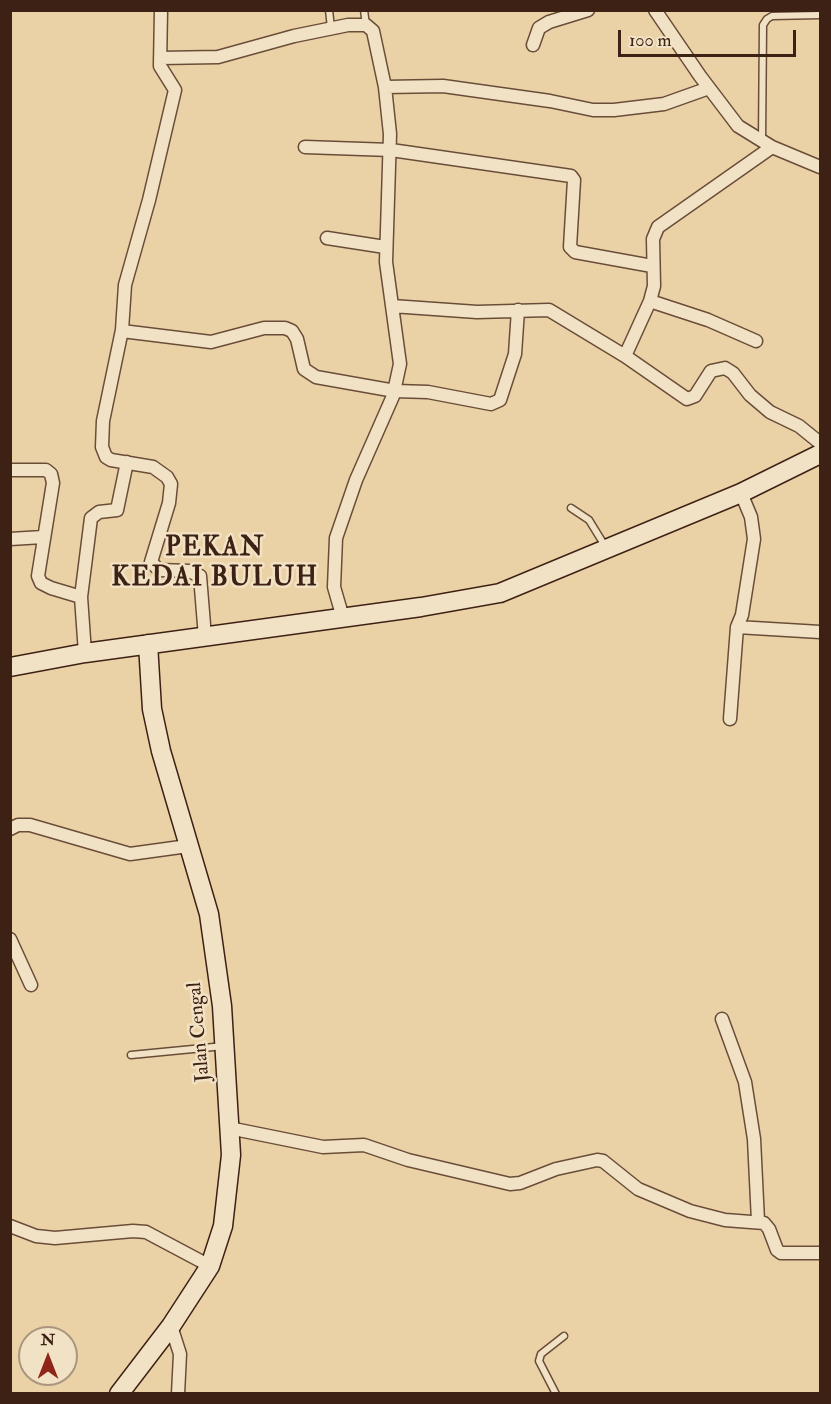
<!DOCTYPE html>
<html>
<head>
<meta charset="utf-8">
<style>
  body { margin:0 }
  #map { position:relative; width:831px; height:1404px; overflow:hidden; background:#ebd2a6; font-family:"IM FELL Double Pica",serif }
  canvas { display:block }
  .frame { position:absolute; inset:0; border:12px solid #3e2115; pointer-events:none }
  .north { position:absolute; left:18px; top:1326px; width:60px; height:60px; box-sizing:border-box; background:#f2e2c5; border:2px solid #aa957f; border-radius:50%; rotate:0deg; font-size:16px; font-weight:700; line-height:24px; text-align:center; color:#3e2115 }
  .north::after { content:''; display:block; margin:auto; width:21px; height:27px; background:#8f2418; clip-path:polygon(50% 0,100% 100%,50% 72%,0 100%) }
  .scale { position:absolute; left:618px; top:30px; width:178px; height:27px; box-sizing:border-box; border:3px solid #3e2115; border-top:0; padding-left:8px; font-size:18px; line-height:21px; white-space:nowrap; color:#3e2115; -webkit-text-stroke:4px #f2e2c5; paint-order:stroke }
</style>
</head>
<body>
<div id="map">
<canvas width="831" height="1404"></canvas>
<div class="frame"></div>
<div class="north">N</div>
<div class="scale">100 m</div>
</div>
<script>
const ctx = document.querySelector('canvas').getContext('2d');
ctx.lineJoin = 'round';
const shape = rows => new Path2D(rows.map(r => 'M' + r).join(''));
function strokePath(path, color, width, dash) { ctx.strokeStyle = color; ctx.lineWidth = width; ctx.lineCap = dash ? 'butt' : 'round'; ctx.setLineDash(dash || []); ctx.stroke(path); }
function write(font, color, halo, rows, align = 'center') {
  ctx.font = font + ' "IM FELL Double Pica",serif'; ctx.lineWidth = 5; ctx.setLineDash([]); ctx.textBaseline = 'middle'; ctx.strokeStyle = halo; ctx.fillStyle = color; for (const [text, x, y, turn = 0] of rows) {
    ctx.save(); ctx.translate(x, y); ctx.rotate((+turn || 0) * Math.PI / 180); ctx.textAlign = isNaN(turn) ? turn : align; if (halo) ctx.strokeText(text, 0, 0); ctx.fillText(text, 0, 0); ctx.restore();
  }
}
const lane = shape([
  [329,10,331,28],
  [364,10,366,25],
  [762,141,763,25,767,19,772,16,820,15],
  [571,508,589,520,605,546],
  [131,1055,224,1046],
  [556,1394,539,1361,541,1354,564,1336]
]);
const street = shape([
  [161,10,160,66,175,90,149,200,125,285,122,330,103,421,102,447,106,457,111,460,153,467,167,477,171,484,169,503,151,562,159,570,189,571,200,576,205,637],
  [655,10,700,76,738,126,772,147,820,167],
  [533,45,539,28,549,22,588,10],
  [160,58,218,57,294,36,348,25,366,25,373,31,385,87,390,134,386,262,400,364,393,396,356,480,336,538,334,587,343,618],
  [385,87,443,86,550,101,593,110,614,110,664,104,709,88],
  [305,147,391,150,571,176,574,180,570,247,575,252,652,266],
  [327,238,385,247],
  [650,301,708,320,756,341],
  [392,306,477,312,549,310,625,356,687,399,695,396,711,371,725,368,733,373,750,395,770,412,799,426,820,443],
  [122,331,211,342,264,328,285,328,292,331,297,339,304,369,316,377,395,391,428,392,491,404,500,400,515,354,518,310],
  [625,356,650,301,654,286,653,239,658,227,772,147],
  [10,470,46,470,51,474,53,483,38,576,41,583,51,588,81,597],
  [10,539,43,537],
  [737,627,820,632],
  [85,653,81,597,91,518,99,512,117,510,127,462],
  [730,719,737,627,742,615,754,539,751,517,741,493],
  [10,829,18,825,30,825,130,854,188,846],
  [10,939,31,985],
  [722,1019,745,1082,754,1139,758,1221],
  [229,1128,323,1147,364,1145,408,1160,510,1184,520,1183,556,1169,597,1160,603,1161,638,1189,690,1211,725,1220,764,1223,769,1229,777,1250,781,1253,820,1253],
  [10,1226,36,1236,55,1238,133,1231,146,1232,210,1266],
  [171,1326,180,1354,178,1394]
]);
const secondary = shape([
  [10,667,85,653,421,607,500,593,741,493,820,454],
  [119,1394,171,1326,210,1266,223,1226,231,1155,222,1006,209,914,161,751,152,709,148,644]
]);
strokePath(lane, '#694d39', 9);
strokePath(street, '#694d39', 15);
strokePath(secondary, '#3e2115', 21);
strokePath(lane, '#f2e2c5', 6);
strokePath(street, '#f2e2c5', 12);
strokePath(secondary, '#f2e2c5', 18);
write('20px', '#3e2115', '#f2e2c5', [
  ["Jalan Cengal",200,1032,-95]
]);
ctx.letterSpacing = '1.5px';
write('bold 26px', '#3e2115', '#f2e2c5', [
  ["PEKAN",215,549],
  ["KEDAI BULUH",215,579]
]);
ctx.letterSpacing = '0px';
</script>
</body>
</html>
